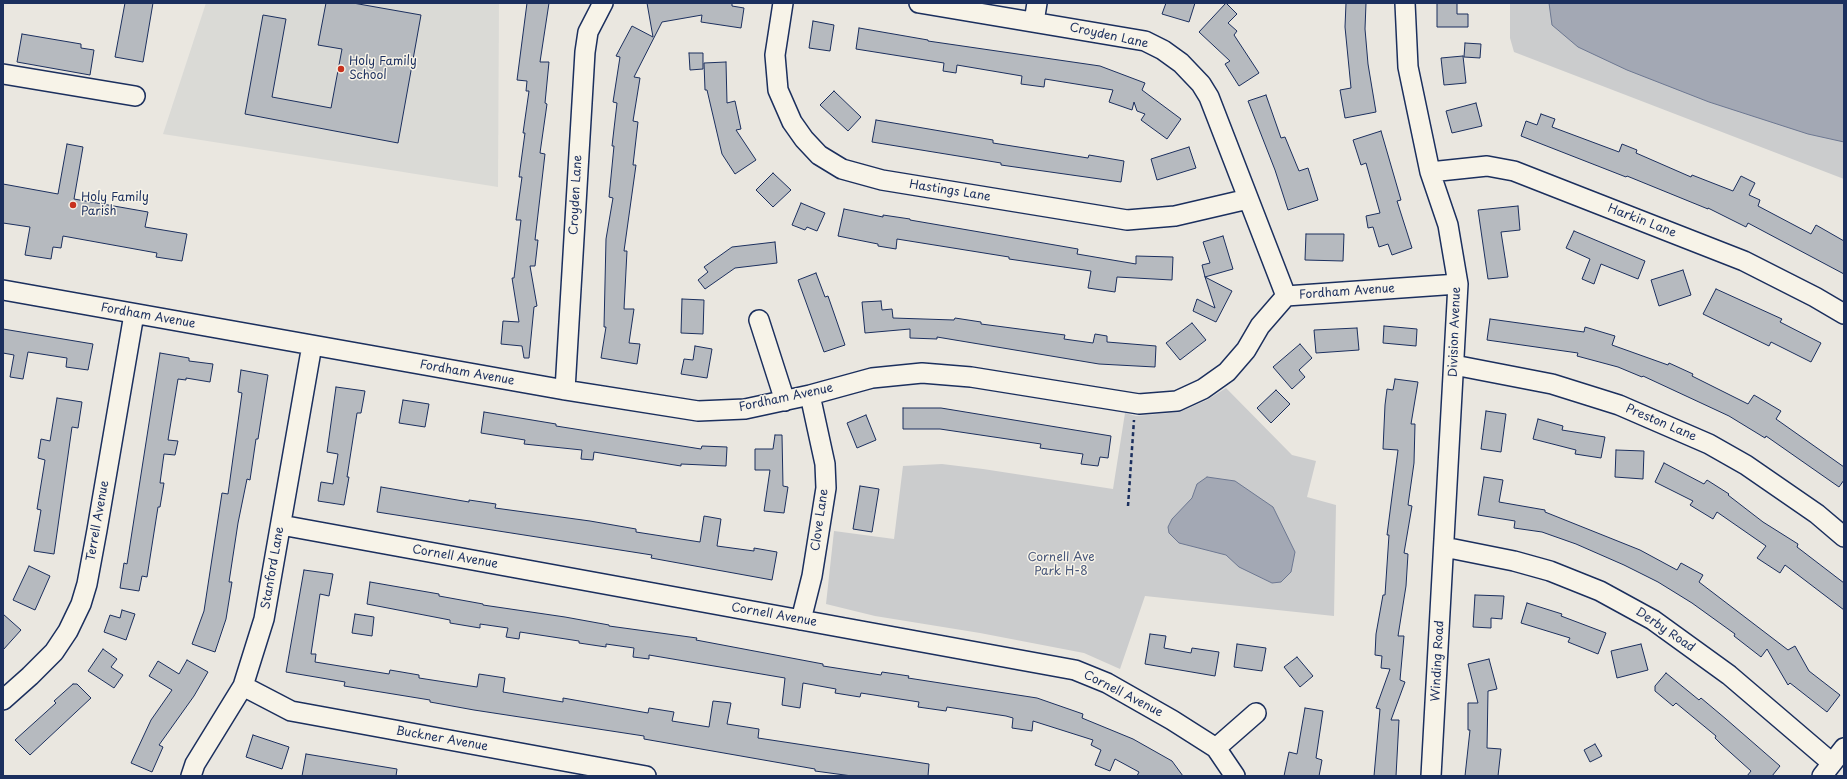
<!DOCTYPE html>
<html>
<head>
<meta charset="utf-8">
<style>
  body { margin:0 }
  #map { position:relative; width:1847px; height:779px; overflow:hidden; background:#eae7e0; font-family:"Playpen Sans",sans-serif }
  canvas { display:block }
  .frame { position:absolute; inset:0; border:4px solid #1b2f5e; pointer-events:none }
</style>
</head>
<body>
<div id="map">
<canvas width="1847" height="779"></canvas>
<div class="frame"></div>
</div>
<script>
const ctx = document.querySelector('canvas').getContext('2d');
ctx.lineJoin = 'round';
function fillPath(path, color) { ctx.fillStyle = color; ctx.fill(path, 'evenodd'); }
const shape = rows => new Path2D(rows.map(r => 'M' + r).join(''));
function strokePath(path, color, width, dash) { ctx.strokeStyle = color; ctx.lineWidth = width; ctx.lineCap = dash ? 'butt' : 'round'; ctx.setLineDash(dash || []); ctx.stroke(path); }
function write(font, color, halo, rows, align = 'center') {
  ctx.font = font + ' "Playpen Sans",sans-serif'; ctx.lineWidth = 3; ctx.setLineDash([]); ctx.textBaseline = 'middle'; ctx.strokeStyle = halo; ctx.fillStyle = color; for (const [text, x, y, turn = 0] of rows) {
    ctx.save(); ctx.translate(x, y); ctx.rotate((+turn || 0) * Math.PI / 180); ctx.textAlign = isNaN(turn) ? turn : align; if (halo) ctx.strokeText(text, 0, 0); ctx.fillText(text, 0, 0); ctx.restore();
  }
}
fillPath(shape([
  [206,3,499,3,498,187,163,134]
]), '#dadad6');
fillPath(shape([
  [1510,3,1844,3,1844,179,1514,52,1510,38],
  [1226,388,1292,455,1316,461,1307,497,1336,505,1334,616,1145,596,1120,669,1084,653,980,633,875,616,826,604,834,531,894,539,903,466,942,464,983,469,1113,489,1125,413,1136,416,1180,412,1207,400]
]), '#cbcccd');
const water = shape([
  [1549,3,1844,3,1844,142,1808,134,1709,102,1627,70,1578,47,1552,25,1549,3],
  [1207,477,1235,481,1273,507,1295,552,1291,572,1281,582,1272,583,1239,567,1226,555,1179,543,1169,533,1168,527,1172,519,1192,498,1197,484,1207,477]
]);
fillPath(water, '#a3a8b4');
strokePath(water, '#6d7892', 1);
const building = shape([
  [125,3,153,3,143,62,115,57,125,3],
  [326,3,353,3,421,15,398,143,245,114,263,15,286,19,272,97,331,108,342,49,318,45,326,3],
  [527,3,549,3,540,62,549,62,545,103,547,104,540,153,545,154,535,240,538,240,535,266,530,266,537,306,534,307,529,358,524,358,522,346,501,344,503,321,519,322,512,278,514,278,521,220,516,220,522,177,519,177,525,133,523,133,529,91,526,91,527,81,517,80,527,3],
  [647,3,732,3,732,6,744,8,741,28,701,22,702,15,662,22,634,77,640,78,633,121,638,122,633,165,636,165,624,251,627,251,624,309,634,309,629,343,640,344,637,364,601,358,606,327,604,327,606,239,613,198,609,197,614,146,612,146,617,103,613,102,620,57,616,56,632,26,653,37,647,3],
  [1166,3,1195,3,1189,22,1162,14,1166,3],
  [1226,3,1237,14,1228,23,1237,31,1234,35,1259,73,1239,86,1225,64,1230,61,1199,32,1226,3],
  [1346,3,1366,3,1365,29,1368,64,1376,112,1345,118,1340,90,1351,88,1345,27,1346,3],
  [1437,3,1457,3,1457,14,1468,14,1468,27,1437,27,1437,3],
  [813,21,834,25,830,51,809,48,813,21],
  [859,28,928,40,928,41,1100,66,1145,83,1142,90,1181,119,1167,139,1141,120,1145,114,1137,111,1134,102,1132,110,1109,102,1113,90,1045,79,1044,87,1021,84,1022,76,957,65,956,73,943,71,944,63,856,49,859,28],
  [22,34,81,44,81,48,94,50,90,75,17,62,22,34],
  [1465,43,1481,44,1480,58,1464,57,1465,43],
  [689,53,703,53,703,69,690,70,689,53],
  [1463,56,1466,83,1444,85,1441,58,1463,56],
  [726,62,727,103,735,101,741,129,736,130,756,160,735,174,722,154,707,90,705,90,704,63,726,62],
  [834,91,861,117,848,131,820,105,834,91],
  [1266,95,1281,138,1285,137,1299,171,1308,168,1318,200,1288,210,1275,170,1248,101,1266,95],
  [1476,103,1482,126,1452,133,1446,111,1476,103],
  [1541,114,1555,119,1552,127,1619,152,1622,144,1637,150,1636,153,1691,177,1692,175,1733,191,1741,176,1755,183,1749,195,1760,200,1758,206,1811,234,1816,225,1844,241,1844,274,1748,223,1746,227,1708,208,1708,209,1627,176,1626,177,1521,136,1526,121,1537,125,1541,114],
  [876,120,993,140,993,143,1088,158,1089,155,1124,161,1121,182,1001,165,1001,163,872,142,876,120],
  [1381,131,1401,200,1397,201,1412,248,1392,255,1388,244,1379,247,1373,227,1368,228,1366,216,1380,213,1366,163,1361,165,1353,140,1381,131],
  [67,144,83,147,74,199,148,212,145,227,187,234,182,261,156,257,157,253,63,236,61,248,53,247,51,259,25,255,30,227,3,223,3,184,58,194,67,144],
  [1189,147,1196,168,1157,180,1151,159,1189,147],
  [773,173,791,190,773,207,756,190,773,173],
  [801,203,825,213,817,231,807,227,805,230,792,225,801,203],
  [1518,206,1520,230,1501,232,1508,277,1488,279,1478,210,1518,206],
  [844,209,883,217,883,215,910,219,910,220,1078,249,1077,254,1136,264,1136,256,1173,257,1172,280,1117,277,1115,292,1088,288,1091,271,1009,259,1009,257,897,239,896,249,878,246,878,244,838,236,844,209],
  [1574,231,1645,261,1638,279,1601,264,1594,284,1582,279,1590,259,1566,248,1574,231],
  [1306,234,1344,234,1343,261,1305,260,1306,234],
  [1223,236,1233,269,1205,277,1202,265,1210,263,1203,242,1223,236],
  [775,242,777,263,735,268,705,289,698,280,708,272,704,267,732,247,775,242],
  [1683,270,1691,295,1659,306,1651,280,1683,270],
  [816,273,825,297,828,296,845,345,824,352,798,280,816,273],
  [1205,277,1232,291,1216,322,1193,311,1197,299,1215,308,1205,277],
  [1716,289,1782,319,1780,322,1821,343,1811,362,1771,342,1769,346,1703,314,1716,289],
  [682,299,704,300,703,334,681,333,682,299],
  [881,301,882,310,892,309,893,318,954,320,955,318,981,322,981,324,1065,335,1064,339,1093,343,1095,334,1107,336,1107,342,1156,346,1155,367,1099,364,937,337,937,339,910,338,910,329,865,333,862,302,881,301],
  [1490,319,1584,332,1585,327,1615,336,1612,345,1668,365,1669,363,1693,374,1692,376,1748,404,1754,395,1781,411,1776,419,1844,467,1844,480,1839,487,1766,436,1765,438,1729,416,1643,376,1642,377,1618,367,1577,356,1578,353,1487,340,1490,319],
  [1192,323,1206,340,1180,360,1166,343,1192,323],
  [1384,326,1417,329,1416,346,1383,343,1384,326],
  [1357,328,1359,350,1316,353,1314,330,1357,328],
  [3,329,93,344,88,370,66,367,67,358,28,352,23,379,10,377,14,355,3,353,3,329],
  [1300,344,1312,358,1299,370,1305,377,1292,389,1273,367,1300,344],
  [695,346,712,349,707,378,681,374,684,359,693,360,695,346],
  [160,353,189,358,189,361,213,364,210,382,186,378,186,380,178,379,168,440,178,441,175,455,164,454,160,483,164,483,160,507,158,507,147,577,142,576,139,591,120,588,124,563,127,564,160,353],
  [241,370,268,375,258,439,256,439,250,480,247,479,238,523,229,582,232,582,226,619,215,652,192,644,204,611,222,493,228,494,242,393,238,392,241,370],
  [1395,379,1418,382,1411,424,1415,424,1414,463,1408,505,1412,506,1404,553,1408,554,1406,586,1398,636,1404,636,1400,680,1405,682,1391,720,1399,720,1396,776,1374,776,1380,709,1376,708,1390,669,1381,668,1382,656,1375,655,1376,634,1383,595,1385,595,1389,535,1387,535,1398,450,1383,449,1385,405,1387,389,1393,390,1395,379],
  [336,387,365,391,361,413,357,413,347,477,349,477,344,505,318,501,321,482,333,484,338,454,327,452,336,387],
  [1276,390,1290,404,1271,423,1257,408,1276,390],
  [57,398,82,402,78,428,72,427,54,554,34,551,41,510,37,509,45,460,38,458,41,439,50,441,57,398],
  [403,400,429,404,425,427,399,423,403,400],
  [903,408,941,408,1111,436,1108,458,1100,457,1098,466,1081,464,1083,454,1040,448,1041,444,940,429,903,429,903,408],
  [1486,411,1506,414,1501,452,1481,449,1486,411],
  [484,412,556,424,556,426,701,449,702,446,727,447,726,466,681,464,681,466,594,452,593,460,581,459,582,450,524,444,525,440,481,433,484,412],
  [866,415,876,440,857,448,847,423,866,415],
  [1538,419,1563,426,1562,430,1605,437,1601,458,1575,454,1576,450,1533,439,1538,419],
  [775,435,782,435,783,486,788,487,784,513,764,511,770,470,755,470,755,449,773,449,775,435],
  [1616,450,1644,451,1643,479,1615,477,1616,450],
  [1664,463,1704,484,1707,480,1729,494,1728,495,1763,522,1798,544,1797,547,1844,583,1844,610,1785,565,1780,573,1757,558,1766,546,1717,512,1713,519,1690,505,1693,501,1655,482,1664,463],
  [1484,477,1503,480,1499,502,1545,510,1545,512,1640,550,1677,570,1681,563,1703,575,1699,582,1788,650,1795,646,1809,671,1840,695,1827,712,1790,683,1788,685,1767,649,1761,657,1734,636,1735,634,1692,603,1658,582,1624,565,1576,544,1542,532,1514,528,1515,521,1478,515,1484,477],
  [860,486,879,489,872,532,853,529,860,486],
  [381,487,469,502,469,500,496,504,495,508,590,521,636,529,636,532,700,542,704,516,721,519,717,546,754,551,754,548,777,552,772,580,651,558,652,555,377,512,381,487],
  [29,566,50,576,35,610,13,600,29,566],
  [304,570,333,574,329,596,320,594,311,654,316,654,315,662,389,674,390,670,419,675,419,678,477,687,479,674,505,678,503,692,563,702,563,698,648,713,649,708,674,712,672,721,709,727,713,701,731,703,727,724,759,729,758,738,929,764,928,776,852,776,815,771,815,769,644,739,644,736,474,710,430,702,430,700,344,686,345,682,286,672,304,570],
  [370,582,439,594,439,596,483,604,483,605,565,617,609,625,609,626,697,638,696,640,823,664,823,666,881,675,882,672,909,676,908,678,1037,698,1083,714,1082,718,1133,739,1172,761,1183,776,1137,776,1139,772,1115,759,1110,771,1095,765,1101,750,1091,745,1093,740,1033,721,1032,731,1012,728,1013,718,1006,716,947,707,946,711,918,707,919,702,861,693,860,697,835,693,836,689,803,683,800,708,782,705,785,678,649,655,649,659,633,657,634,648,606,644,606,647,579,643,579,641,520,632,519,639,506,637,508,628,480,624,480,628,450,623,450,620,367,604,370,582],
  [1475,595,1504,596,1502,619,1491,618,1491,628,1473,627,1475,595],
  [1527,603,1562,614,1561,616,1606,633,1598,654,1568,642,1570,638,1521,623,1527,603],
  [122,610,135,614,126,640,104,632,110,615,120,618,122,610],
  [3,614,21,630,3,650,3,614],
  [355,614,374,617,372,636,352,633,355,614],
  [1150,634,1166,636,1164,648,1191,653,1192,648,1219,652,1215,676,1145,664,1150,634],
  [1237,644,1266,648,1262,671,1234,667,1237,644],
  [1641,644,1648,670,1617,678,1611,651,1641,644],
  [103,649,117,659,111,667,123,675,114,688,88,671,103,649],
  [1297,657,1313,676,1300,687,1284,667,1297,657],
  [1489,659,1497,689,1488,691,1487,748,1501,749,1498,776,1465,776,1470,730,1468,730,1468,703,1478,703,1468,664,1489,659],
  [187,660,208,672,194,696,159,745,163,747,152,772,131,763,151,720,172,690,149,676,158,661,179,674,187,660],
  [1666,673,1699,700,1701,698,1726,719,1780,766,1772,776,1747,776,1751,771,1721,744,1715,738,1716,736,1676,703,1673,706,1655,691,1655,686,1666,673],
  [73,684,77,684,91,698,30,755,15,740,56,703,54,701,73,684],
  [1305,708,1323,711,1316,758,1322,760,1319,776,1284,776,1289,752,1297,754,1305,708],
  [253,735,289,747,282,769,246,757,253,735],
  [1595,744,1602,756,1590,762,1584,750,1595,744],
  [306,754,397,769,396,776,302,776,306,754]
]);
fillPath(building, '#b6babf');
strokePath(building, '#1b2f5e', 1);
const minor = shape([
  [783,3,775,55,778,90,792,122,804,139,819,155,842,169,882,180,1127,220,1175,216,1248,199],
  [919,3,1145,41,1163,50,1181,63,1201,84,1209,97,1286,296],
  [1405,3,1408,67,1430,172,1448,225,1458,284,1431,776],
  [1034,22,1037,3],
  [3,74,135,96],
  [1430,172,1487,166,1514,171,1744,261,1815,297,1844,314],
  [3,290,565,390,698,411,745,409,810,395,872,378,922,373,971,377,1139,404,1177,401,1203,389,1227,372,1246,350,1260,326,1286,296,1458,284],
  [759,320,785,401],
  [1454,365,1552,384,1619,405,1709,444,1746,465,1817,514,1844,537],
  [565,390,585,52,588,32,603,3],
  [281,525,1075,670,1107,683,1172,720,1216,748,1235,776],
  [1444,547,1514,561,1550,571,1600,591,1653,620,1729,675,1832,763],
  [801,620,812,576,826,488,825,464,810,395],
  [243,686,291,711,646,776],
  [3,700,30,676,54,652,68,631,81,604,87,584,97,530,134,314],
  [1216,748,1256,713],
  [191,776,195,764,243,686,264,619,312,345],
  [1822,776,1844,748]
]);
strokePath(minor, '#1b2f5e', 22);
strokePath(shape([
  [1128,506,1134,420]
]), '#1b2f5e', 2.5, [4, 3]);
strokePath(minor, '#f7f3e8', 19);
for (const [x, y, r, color] of [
  [341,69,4,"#c8321e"],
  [73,205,4,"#c8321e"]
]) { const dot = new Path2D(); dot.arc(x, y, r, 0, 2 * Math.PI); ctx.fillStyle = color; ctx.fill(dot); strokePath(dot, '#f7f3e8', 1.5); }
write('12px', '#1b2f5e', '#f7f3e8', [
  ["Croyden Lane",1109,36,12],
  ["Hastings Lane",950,191,9],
  ["Croyden Lane",576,195,-87],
  ["Harkin Lane",1642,221,21],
  ["Fordham Avenue",1347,292,-4],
  ["Fordham Avenue",148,316,10],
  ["Division Avenue",1455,332,-88],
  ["Fordham Avenue",467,373,10],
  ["Fordham Avenue",786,398,-12],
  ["Preston Lane",1661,423,23],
  ["Clove Lane",820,520,-82],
  ["Terrell Avenue",98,521,-80],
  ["Cornell Avenue",455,557,10],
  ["Stanford Lane",273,568,-80],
  ["Cornell Avenue",774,615,10],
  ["Derby Road",1665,630,34],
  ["Winding Road",1438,661,-87],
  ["Cornell Avenue",1123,694,27],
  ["Buckner Avenue",442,739,10]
]);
write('12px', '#1b2f5e', '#f7f3e8', [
  ["Holy Family",349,62],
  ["School",349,76],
  ["Holy Family",81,198],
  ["Parish",81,212]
], 'left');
write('12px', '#47567a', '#f7f3e8', [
  ["Cornell Ave",1061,558],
  ["Park H-8",1061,572]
]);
</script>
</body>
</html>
